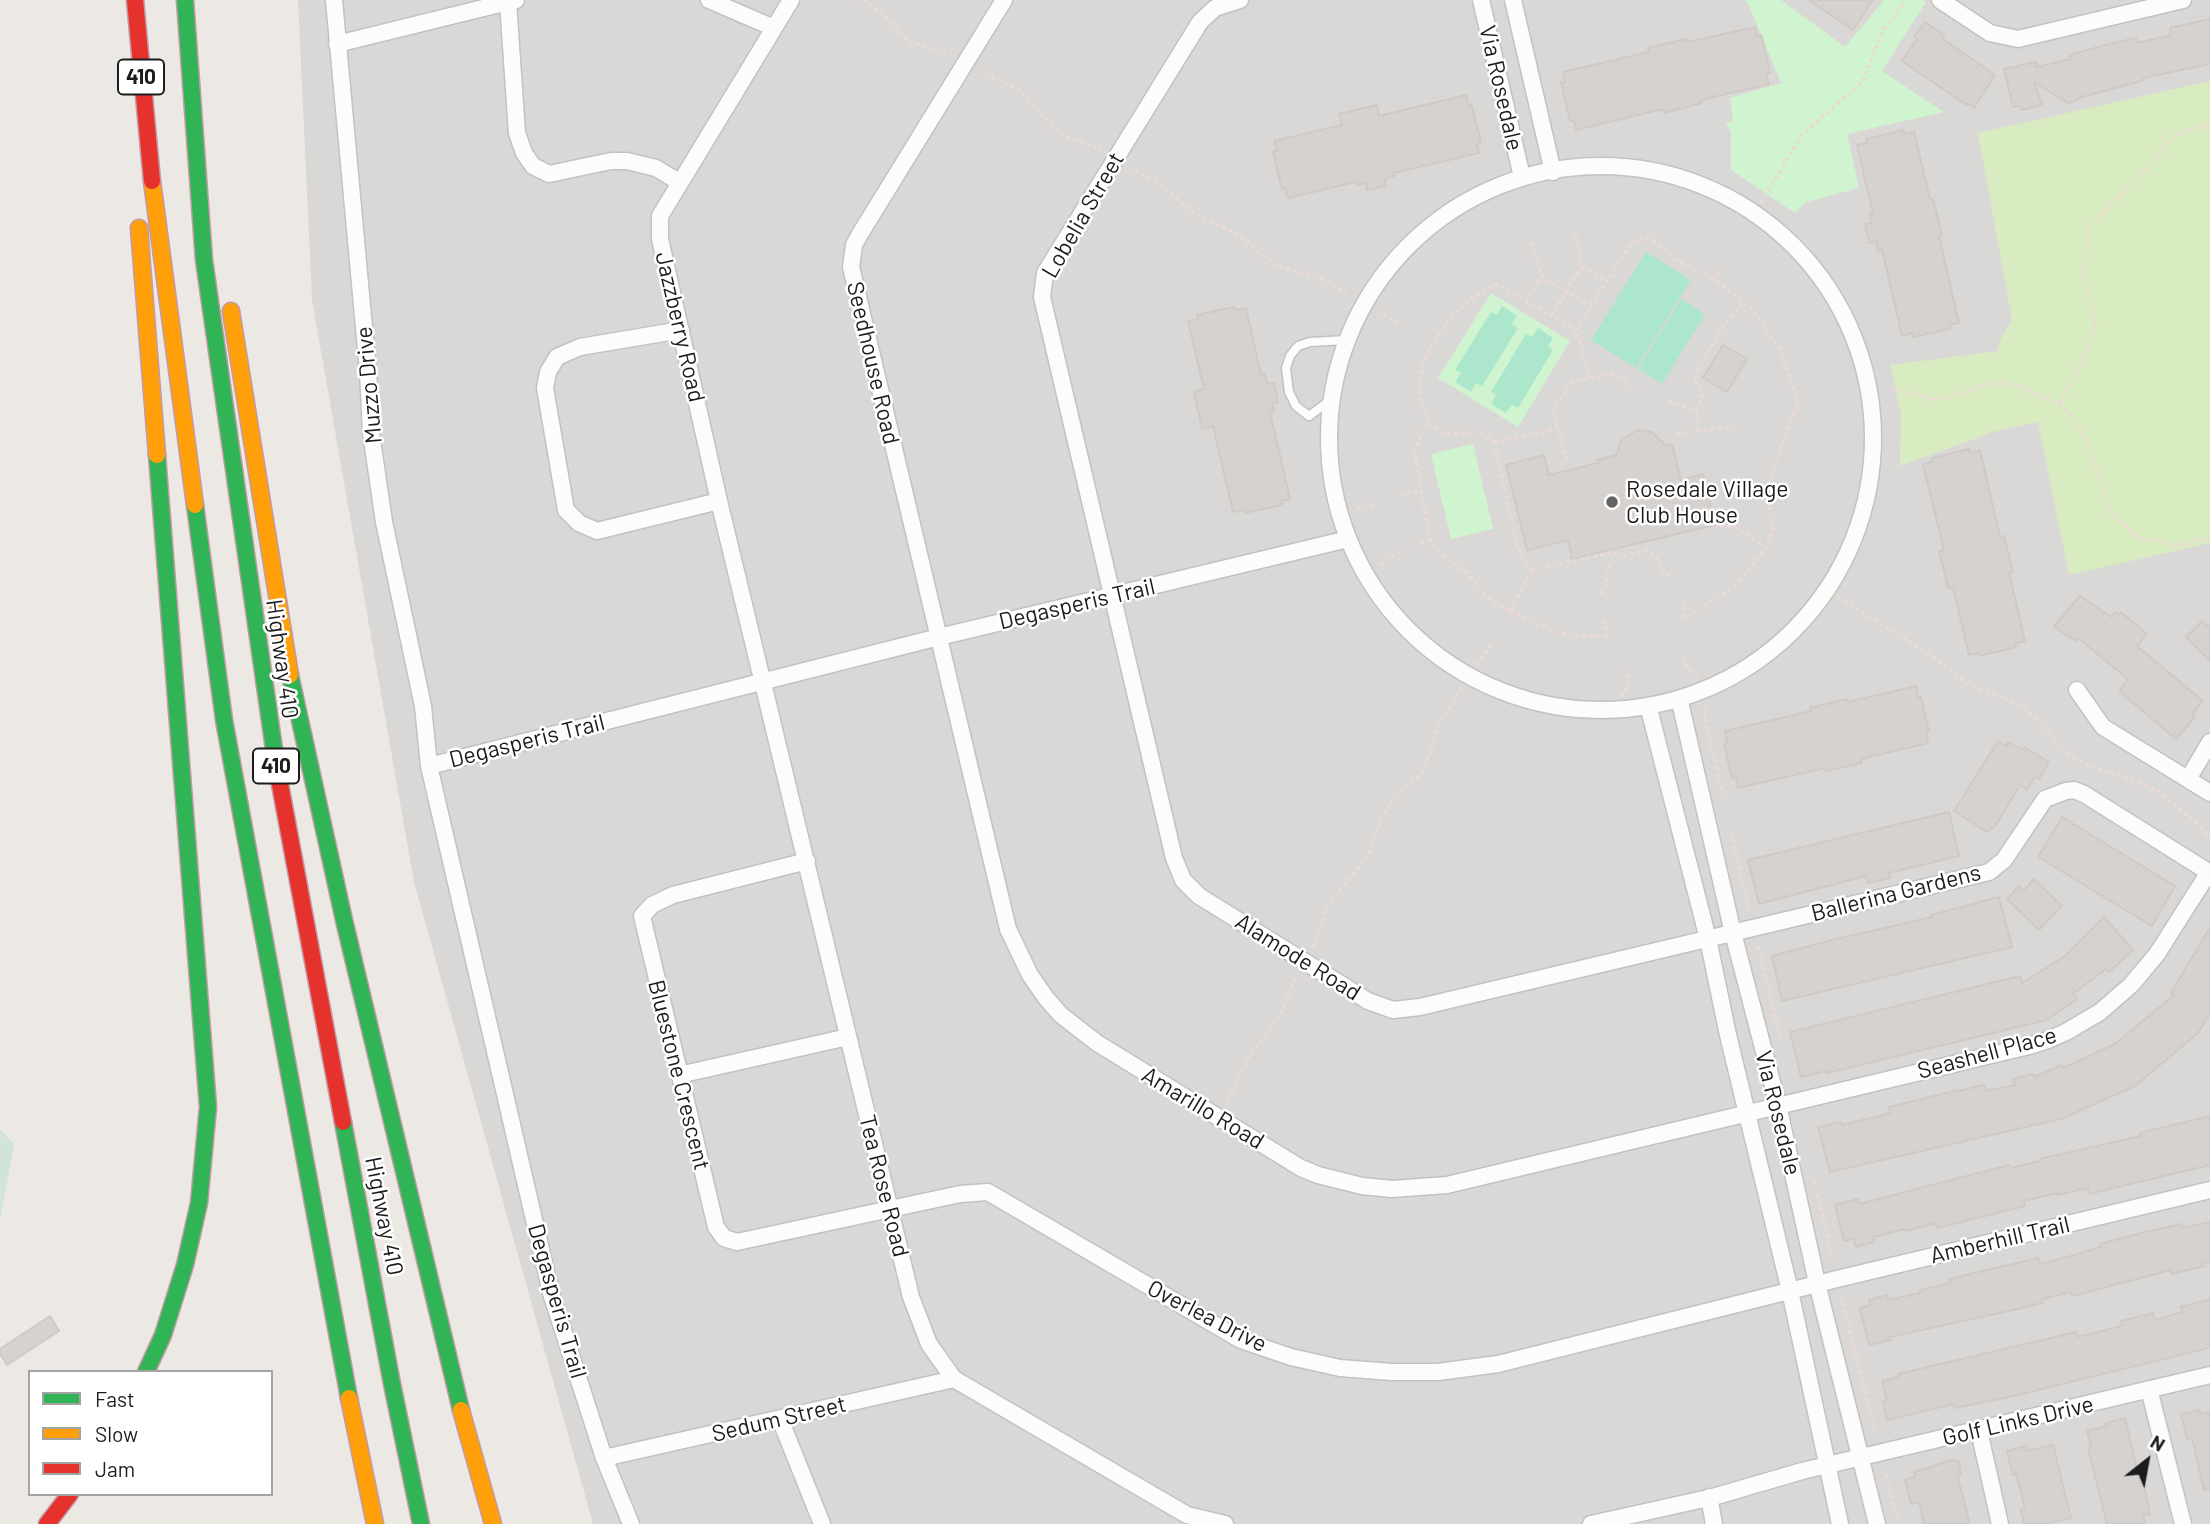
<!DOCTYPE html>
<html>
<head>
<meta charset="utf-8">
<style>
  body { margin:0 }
  #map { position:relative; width:2210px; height:1524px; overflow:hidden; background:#ece9e4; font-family:Barlow,sans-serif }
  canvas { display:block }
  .legend { position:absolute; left:28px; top:1370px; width:245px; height:126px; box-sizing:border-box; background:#fff; border:2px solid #a4a4a4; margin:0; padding:9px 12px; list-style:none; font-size:21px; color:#1c1c1c }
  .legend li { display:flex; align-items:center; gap:14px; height:35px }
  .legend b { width:35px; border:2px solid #a4a4a4 }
  .north { position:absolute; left:2112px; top:1426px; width:70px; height:70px; -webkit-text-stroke:5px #fff; paint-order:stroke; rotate:31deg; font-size:19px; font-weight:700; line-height:28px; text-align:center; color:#1c1c1c }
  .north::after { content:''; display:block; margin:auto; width:24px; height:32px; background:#1c1c1c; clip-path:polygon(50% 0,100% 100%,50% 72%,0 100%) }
</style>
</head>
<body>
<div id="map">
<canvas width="2210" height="1524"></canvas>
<ul class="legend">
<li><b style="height:9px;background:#30b455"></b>Fast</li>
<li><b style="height:9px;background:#ff9f0a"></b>Slow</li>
<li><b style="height:9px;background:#e5322d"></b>Jam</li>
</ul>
<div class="north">N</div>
</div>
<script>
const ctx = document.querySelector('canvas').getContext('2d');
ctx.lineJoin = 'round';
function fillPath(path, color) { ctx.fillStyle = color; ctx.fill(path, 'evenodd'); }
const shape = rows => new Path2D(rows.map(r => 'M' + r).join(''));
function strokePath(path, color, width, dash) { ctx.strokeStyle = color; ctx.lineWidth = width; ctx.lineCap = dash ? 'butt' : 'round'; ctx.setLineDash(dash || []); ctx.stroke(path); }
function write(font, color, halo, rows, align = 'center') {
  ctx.font = font + ' Barlow,sans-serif'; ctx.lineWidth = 5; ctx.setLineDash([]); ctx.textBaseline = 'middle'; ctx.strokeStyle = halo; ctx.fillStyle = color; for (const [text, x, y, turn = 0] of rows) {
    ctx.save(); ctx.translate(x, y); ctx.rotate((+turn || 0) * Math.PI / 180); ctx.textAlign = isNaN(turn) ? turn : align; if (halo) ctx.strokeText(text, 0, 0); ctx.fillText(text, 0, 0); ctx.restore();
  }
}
fillPath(shape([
  [298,0,2210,0,2210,1524,593,1524,414,882,312,300]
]), '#dad8d6');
fillPath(shape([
  [2210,81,2210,543,2069,575,2038,422,1996,431,1900,466,1901,413,1890,365,1998,351,1999,342,2012,320,1978,133]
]), '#d9ebc0');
fillPath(shape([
  [0,1129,14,1144,0,1221]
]), '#d2e3d8');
fillPath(shape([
  [1744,0,1781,0,1845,47,1884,0,1923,0,1926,2,1882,71,1944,112,1847,134,1859,188,1806,202,1795,213,1731,170,1731,132,1726,123,1733,121,1730,98,1781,83,1748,3],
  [1491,293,1570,341,1518,427,1438,378],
  [1473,444,1493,529,1451,539,1431,454]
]), '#d0f4cf');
fillPath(shape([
  [1646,252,1691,280,1636,368,1591,340],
  [1681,299,1705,314,1662,384,1638,369],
  [1502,306,1517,316,1512,324,1518,328,1482,386,1476,383,1471,392,1455,382,1461,373,1455,370,1491,312,1497,315],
  [1538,328,1553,338,1548,346,1553,350,1518,408,1512,405,1506,413,1491,404,1496,395,1491,392,1526,334,1532,337]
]), '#ace6cc');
const building = shape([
  [1809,0,1873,0,1853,30,1809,0],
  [2210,19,2210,64,2144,78,2142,81,2078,98,2076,101,2068,103,2034,82,2042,105,2022,110,2021,106,2013,107,2004,69,2036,62,2037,67,2071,59,2070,55,2105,45,2136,38,2137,43,2171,35,2170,28,2210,19],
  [1925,22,1945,36,1943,39,1995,75,1974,108,1967,103,1966,105,1902,61,1917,39,1914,37,1925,22],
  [1755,27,1757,37,1761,35,1770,73,1766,74,1769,84,1701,100,1702,103,1664,113,1663,109,1576,130,1574,120,1570,121,1561,82,1565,82,1563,72,1649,52,1648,48,1686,39,1687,42,1755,27],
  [1466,95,1468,105,1471,104,1481,142,1477,143,1479,153,1393,173,1394,176,1385,179,1386,186,1367,190,1366,183,1357,185,1356,182,1288,198,1285,188,1282,189,1273,152,1277,151,1274,141,1342,125,1339,114,1377,105,1379,116,1466,95],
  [1904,130,1904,134,1914,132,1930,199,1933,199,1942,235,1939,236,1959,323,1949,325,1950,329,1913,337,1913,333,1902,336,1882,250,1878,251,1876,241,1869,243,1865,224,1872,223,1870,214,1873,213,1857,145,1867,143,1866,139,1904,130],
  [1234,307,1235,310,1246,308,1261,375,1265,374,1267,384,1274,383,1278,402,1272,403,1274,411,1270,412,1290,499,1281,501,1282,505,1245,513,1244,510,1233,512,1213,426,1202,429,1194,392,1204,389,1188,321,1198,319,1197,315,1234,307],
  [1723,345,1747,359,1727,392,1703,378,1723,345],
  [1638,430,1652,432,1666,446,1672,444,1681,480,1703,474,1715,525,1572,559,1568,540,1527,550,1506,465,1544,455,1549,475,1598,463,1597,460,1616,455,1622,439,1638,430],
  [1969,449,1970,453,1980,450,2000,537,2004,536,2013,572,2009,573,2025,641,2015,643,2016,647,1979,656,1978,653,1969,655,1953,587,1948,588,1939,551,1944,550,1923,464,1933,461,1932,458,1969,449],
  [2080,596,2111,617,2115,612,2119,615,2121,612,2147,634,2137,646,2203,701,2192,714,2195,717,2176,739,2119,691,2128,679,2078,638,2076,641,2070,636,2069,638,2054,626,2080,596],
  [2202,621,2210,628,2210,661,2186,637,2202,621],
  [1916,686,1918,697,1921,697,1929,732,1926,733,1928,743,1861,759,1862,763,1826,771,1825,768,1738,788,1736,778,1732,778,1724,744,1727,743,1725,731,1811,711,1810,708,1847,699,1848,702,1916,686],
  [1998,741,2006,746,2008,742,2022,750,2024,747,2049,762,2039,779,2035,777,2027,790,2020,785,1996,825,1987,832,1954,811,1998,741],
  [1949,812,1959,856,1889,873,1890,878,1868,883,1866,876,1759,904,1748,860,1949,812],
  [2062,817,2175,886,2152,926,2038,857,2062,817],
  [2034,879,2062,906,2039,930,2007,899,2019,886,2023,891,2034,879],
  [1999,897,2012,947,1782,1001,1772,956,1832,940,1932,917,1931,915,1999,897],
  [2104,917,2133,950,2109,972,2106,969,2086,984,2073,994,2077,999,2047,1020,1827,1073,1826,1071,1801,1077,1790,1032,2020,976,2022,983,2065,956,2104,917],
  [2210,927,2210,1014,2198,1033,2135,1086,2061,1119,1830,1172,1818,1127,1841,1122,1842,1125,1891,1113,1889,1107,1958,1090,1958,1091,1984,1085,1986,1091,2015,1085,2013,1079,2033,1074,2034,1077,2062,1065,2063,1068,2115,1044,2174,995,2171,993,2210,927],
  [2210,1116,2210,1165,2089,1194,2088,1188,2057,1195,2057,1193,2024,1201,2025,1206,1937,1228,1936,1223,1906,1231,1905,1229,1873,1237,1874,1242,1856,1247,1854,1239,1844,1241,1835,1205,1858,1199,1859,1204,2009,1165,2011,1168,2040,1161,2040,1159,2141,1136,2140,1133,2210,1116],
  [2210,1222,2210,1261,2203,1263,2204,1266,2172,1274,2171,1270,2072,1296,2071,1292,2042,1299,2042,1303,2018,1309,1890,1337,1891,1340,1869,1345,1860,1308,1870,1305,1869,1300,1887,1295,1888,1300,1920,1293,1920,1290,1950,1283,1949,1279,2038,1258,2040,1264,2071,1256,2101,1247,2100,1244,2145,1232,2182,1224,2183,1228,2210,1222],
  [2210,1299,2210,1347,2204,1349,2018,1395,1955,1408,1954,1404,1887,1420,1883,1401,1887,1400,1882,1381,1899,1377,1898,1374,2076,1332,2077,1337,2122,1326,2121,1321,2153,1313,2155,1320,2183,1312,2181,1307,2210,1299],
  [50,1316,59,1331,7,1365,0,1354,0,1349,50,1316],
  [2200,1410,2200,1414,2210,1412,2210,1489,2204,1490,2192,1438,2187,1439,2181,1414,2200,1410],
  [2125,1418,2140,1483,2143,1482,2150,1514,2143,1515,2145,1524,2107,1524,2088,1448,2091,1447,2087,1431,2107,1426,2106,1423,2125,1418],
  [2053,1445,2071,1518,2046,1524,2024,1524,2021,1509,2025,1508,2016,1474,2013,1475,2007,1451,2026,1446,2027,1451,2053,1445],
  [1952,1460,1959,1462,1961,1474,1958,1478,1970,1524,1924,1524,1919,1502,1911,1504,1905,1480,1916,1476,1914,1472,1952,1460]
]);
fillPath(building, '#d6d2cf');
strokePath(building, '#cfcac5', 2);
const lane = shape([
  [1332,399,1309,416,1296,406,1289,392,1286,368,1290,356,1298,346,1310,342,1347,340]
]);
const street = shape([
  [334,0,368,371,371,433,384,522,423,706,429,766,551,1293,604,1458,631,1524],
  [709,0,774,28],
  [791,0,660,216,660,239,719,501,911,1297,929,1344,954,1379,1187,1515,1225,1524],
  [1004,0,860,234,854,245,851,267,1008,929,1030,975,1046,998,1061,1015,1097,1043,1301,1168,1318,1175,1362,1186,1392,1189,1447,1185,2029,1046,2048,1040,2066,1032,2100,1012,2131,985,2157,954,2209,872],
  [1240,0,1215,8,1200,22,1045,273,1042,297,1174,858,1183,880,1199,896,1368,1001,1393,1010,1420,1007,1989,872,2004,860,2045,799,2066,791,2074,790,2084,794,2210,873],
  [1481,0,1522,177],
  [1513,0,1553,172],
  [1940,0,1990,33,2018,39,2183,0],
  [508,2,517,133,524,153,533,166,549,174,611,161,627,161,656,168,679,182],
  [337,44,516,0],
  '1329 438a272 272 0 1 1 544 0a272 272 0 1 1-544 0Z',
  [681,330,580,347,557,357,548,372,545,388,566,510,579,523,597,531,719,501],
  [2077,690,2103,727,2210,793],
  [1680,702,1733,933,1778,1105,1817,1283,1877,1524],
  [1649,709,1708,939,1728,1035,1790,1291,1840,1524],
  [429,766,939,637,1348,539],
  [2188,779,2210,742],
  [807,861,673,895,652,905,642,916,716,1227,724,1238,737,1242,960,1194,988,1192,1241,1340,1291,1357,1340,1368,1392,1372,1438,1372,1498,1364,1837,1279,2210,1190],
  [679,1075,848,1037],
  [2149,1389,2183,1524],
  [780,1419,822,1524],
  [1979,1431,2000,1524],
  [604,1458,954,1379],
  [1709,1497,1714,1524],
  [1591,1524,1713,1497,1802,1471,2210,1375]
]);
const fast = shape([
  [185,0,204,260,276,763],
  [195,505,224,720,349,1398],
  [290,675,344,920,461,1410],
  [343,1122,392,1384,421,1524],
  [146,1372,163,1335,185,1265,199,1203,208,1107,157,455]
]);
const slow = shape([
  [152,181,195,505],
  [139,228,157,455],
  [231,311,290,675],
  [349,1398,375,1524],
  [461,1410,493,1524]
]);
const jam = shape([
  [135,0,152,181],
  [276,763,343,1122],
  [47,1524,70,1494]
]);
strokePath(lane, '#c4c2c0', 11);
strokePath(street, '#c4c2c0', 19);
strokePath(fast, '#c39aa6', 19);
strokePath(slow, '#c39aa6', 19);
strokePath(jam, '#c39aa6', 19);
strokePath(shape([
  [863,0,881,12,908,41,951,55],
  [979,71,1020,90,1061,135,1102,150],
  [1129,167,1160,184,1196,215,1236,233,1275,265,1323,279,1346,293],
  [1761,203,1801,136,1863,81,1883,30,1906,0],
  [1575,232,1582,266,1606,282],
  [1531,242,1542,276,1590,306],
  [1714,279,1722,267],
  [1526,301,1542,276],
  [1377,311,1400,324],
  [1551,316,1582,266],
  [1576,330,1632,242,1650,238,1674,259,1714,279,1751,308,1780,350,1798,404,1772,471,1768,501,1774,530,1766,547,1736,528,1716,525],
  [1892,389,1934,399,1947,397,2000,382,2014,385,2059,404,2077,422,2087,440,2110,512,2138,538,2179,546,2210,538],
  [1669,401,1696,410],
  [2059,404,2076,377,2095,327,2084,274,2089,227,2154,160,2174,135,2210,124],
  [1428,424,1419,439,1415,453,1430,540,1436,549,1466,572,1488,598,1510,612,1532,570],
  [1698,431,1696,410,1702,397,1695,379,1697,371,1725,324,1744,302],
  [1676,434,1737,426],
  [1494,442,1557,429],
  [1567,460,1553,412,1571,382,1613,374,1624,379,1633,392],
  [1401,495,1422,489],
  [1357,509,1378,503],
  [1421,544,1430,540],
  [1380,565,1399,551],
  [1532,570,1522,558,1517,545,1494,442,1480,432,1445,434,1428,424,1420,395,1422,367,1433,342,1451,318,1472,298,1497,284,1576,330,1590,379],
  [1532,570,1614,552,1615,557],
  [1601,594,1605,588,1610,563,1615,558,1647,550,1656,557,1661,569,1673,577],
  [1838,597,1932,656,1965,682,2018,704,2035,717,2067,753,2080,762,2142,784,2161,793,2199,825,2210,839],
  [1683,600,1684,618,1734,587,1766,547],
  [1510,612,1556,632,1578,636,1607,635],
  [1604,620,1608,639],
  [1683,657,1687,668,1701,677],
  [1477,665,1492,642],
  [1621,696,1629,684,1627,669],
  [1706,705,1704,716,1723,796],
  [1731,832,1749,910],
  [1758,946,1780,1037],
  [1312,947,1320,932,1325,909,1369,855,1381,819,1395,797,1421,774,1430,753,1438,724,1463,687],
  [1227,1103,1250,1054,1278,1019,1297,976],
  [1814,1180,1833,1260],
  [1841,1296,1875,1431],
  [1886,1475,1898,1524]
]), '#ebd9d6', 3.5, [3.5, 3.5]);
strokePath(lane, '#fcfcfb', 8);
strokePath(street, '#fcfcfb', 16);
strokePath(fast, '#30b455', 16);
strokePath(slow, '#ff9f0a', 16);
strokePath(jam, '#e5322d', 16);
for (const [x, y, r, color] of [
  [1612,502,7,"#656462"]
]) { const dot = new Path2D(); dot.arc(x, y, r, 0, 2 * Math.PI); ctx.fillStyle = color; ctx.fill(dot); strokePath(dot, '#fff', 2.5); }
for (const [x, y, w] of [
  [141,77,46],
  [276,766,46]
]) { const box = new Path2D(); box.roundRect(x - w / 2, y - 17.5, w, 35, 5); ctx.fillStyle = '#fff'; ctx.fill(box); strokePath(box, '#1c1c1c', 2); }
write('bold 21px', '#1c1c1c', null, [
  ["410",141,77],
  ["410",276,766]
]);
write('23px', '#1c1c1c', '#fff', [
  ["Via Rosedale",1501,88,77],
  ["Lobelia Street",1083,215,-60],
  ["Jazzberry Road",680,327,77],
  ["Seedhouse Road",873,363,77],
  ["Muzzo Drive",369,385,-95],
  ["Degasperis Trail",1077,604,-13],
  ["Highway 410",282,659,82],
  ["Degasperis Trail",527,741,-14],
  ["Ballerina Gardens",1896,893,-14],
  ["Alamode Road",1298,957,32],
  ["Seashell Place",1987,1053,-15],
  ["Bluestone Crescent",679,1075,76],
  ["Amarillo Road",1203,1108,31],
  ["Via Rosedale",1778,1113,76],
  ["Tea Rose Road",884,1186,76],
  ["Highway 410",384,1216,79],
  ["Amberhill Trail",2000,1240,-13],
  ["Degasperis Trail",557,1301,74],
  ["Overlea Drive",1207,1316,27],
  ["Sedum Street",779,1419,-13],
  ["Golf Links Drive",2018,1421,-13]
]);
write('23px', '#1c1c1c', '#fff', [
  ["Rosedale Village",1626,489],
  ["Club House",1626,515]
], 'left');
</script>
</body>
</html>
